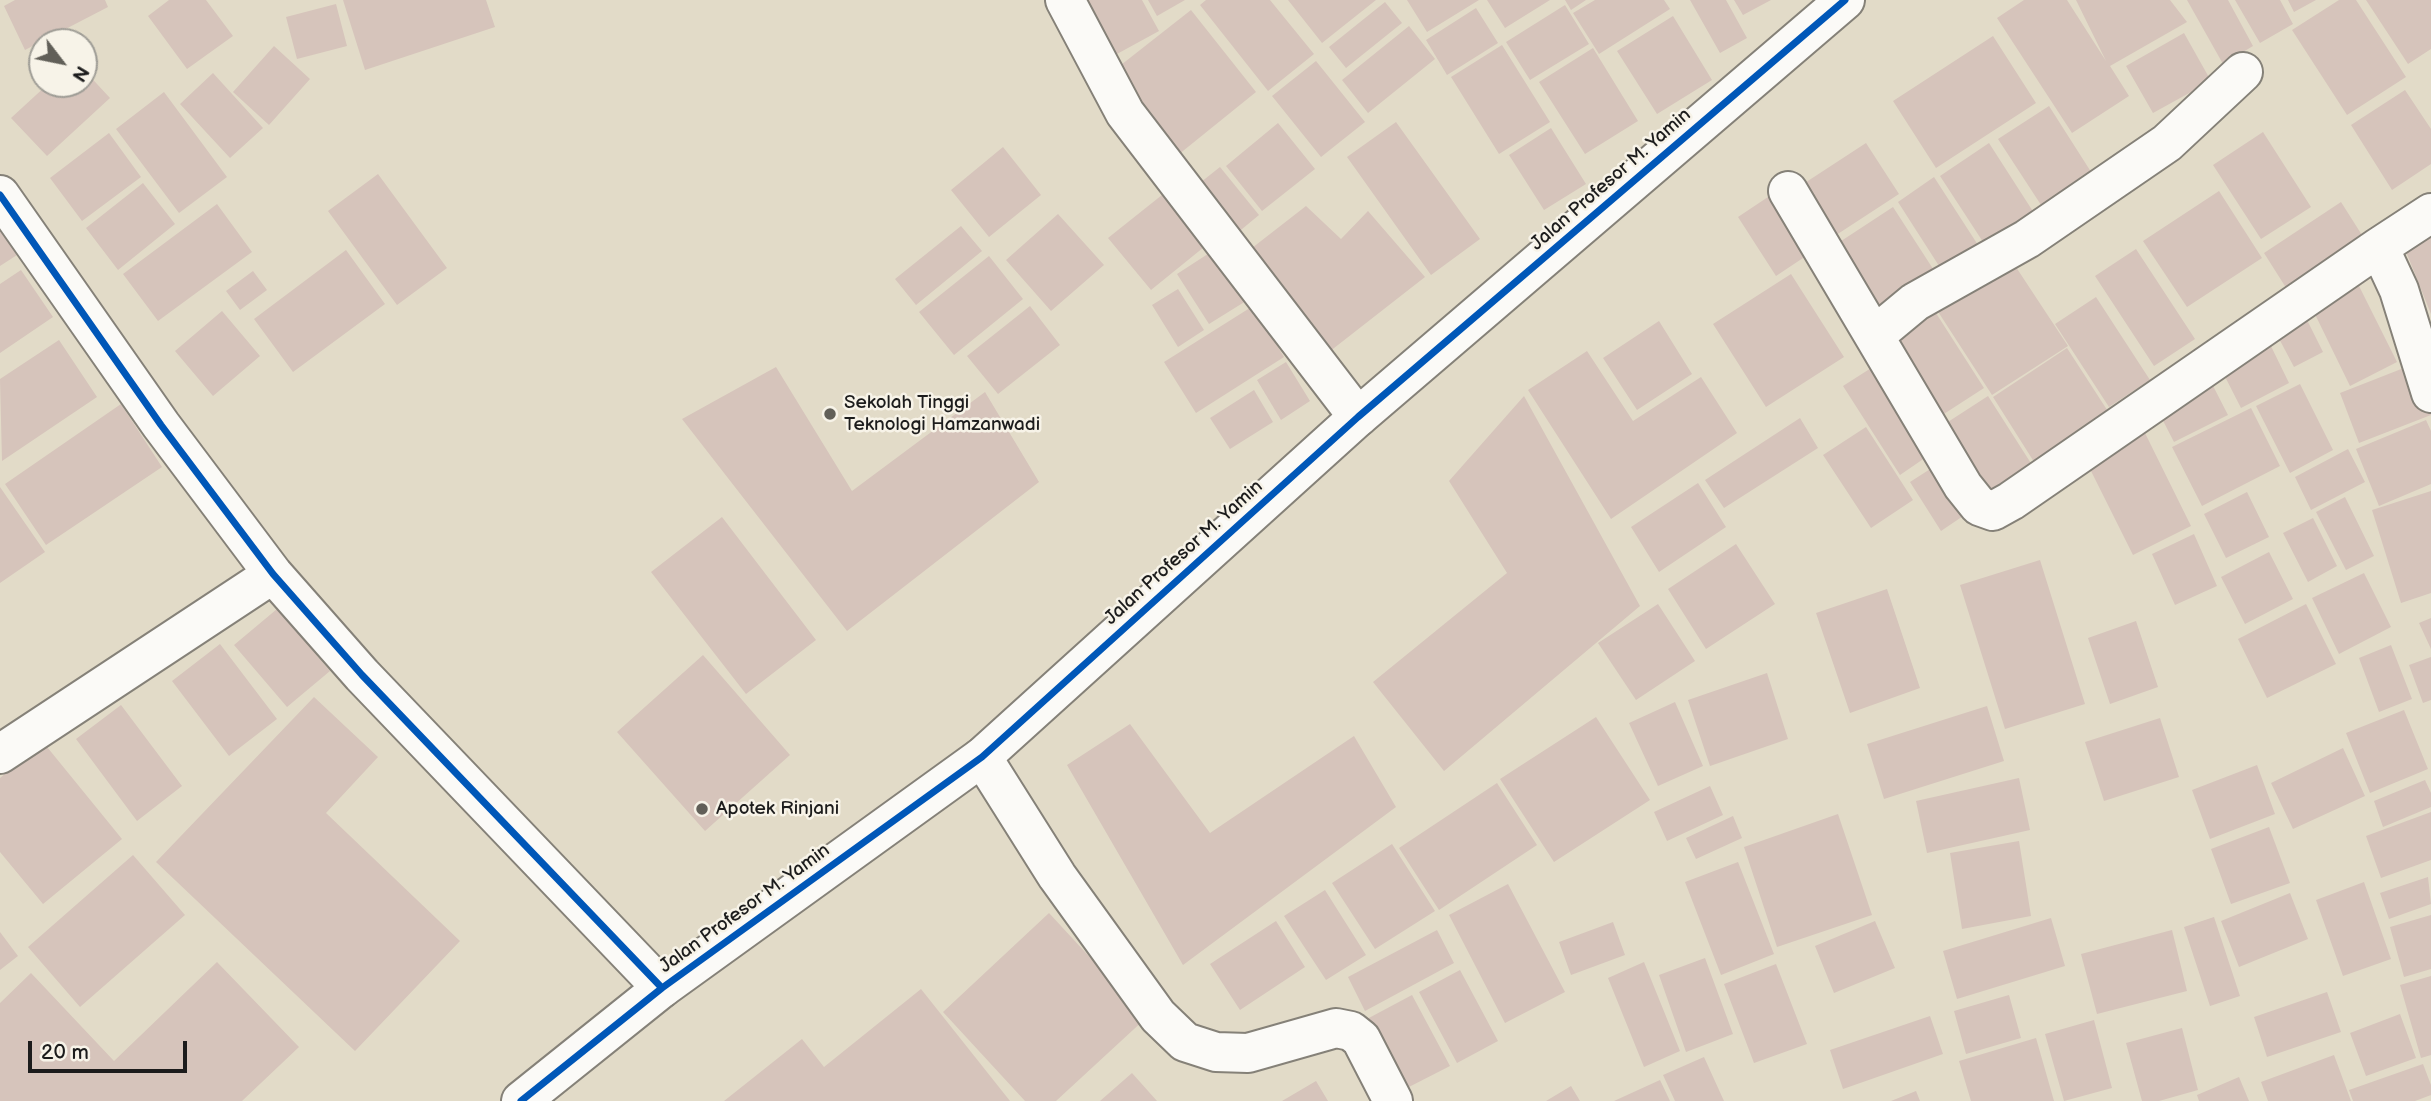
<!DOCTYPE html>
<html>
<head>
<meta charset="utf-8">
<style>
  body { margin:0 }
  #map { position:relative; width:2431px; height:1101px; overflow:hidden; background:#e2dbc8; font-family:"Balsamiq Sans",sans-serif }
  canvas { display:block }
  .north { position:absolute; left:28px; top:28px; width:70px; height:70px; box-sizing:border-box; background:#f7f3e8; border:2px solid #9f9d96; border-radius:50%; rotate:122deg; font-size:19px; font-weight:700; line-height:28px; text-align:center; color:#1c1c1c }
  .north::after { content:''; display:block; margin:auto; width:24px; height:32px; background:#615f58; clip-path:polygon(50% 0,100% 100%,50% 72%,0 100%) }
  .scale { position:absolute; left:28px; top:1041px; width:159px; height:32px; box-sizing:border-box; border:4px solid #1c1c1c; border-top:0; padding-left:9px; font-size:21px; line-height:24px; white-space:nowrap; color:#1c1c1c; -webkit-text-stroke:5px #f7f3e8; paint-order:stroke }
</style>
</head>
<body>
<div id="map">
<canvas width="2431" height="1101"></canvas>
<div class="north">N</div>
<div class="scale">20 m</div>
</div>
<script>
const ctx = document.querySelector('canvas').getContext('2d');
ctx.lineJoin = 'round';
function fillPath(path, color) { ctx.fillStyle = color; ctx.fill(path, 'evenodd'); }
const shape = rows => new Path2D(rows.map(r => 'M' + r).join(''));
function strokePath(path, color, width, dash) { ctx.strokeStyle = color; ctx.lineWidth = width; ctx.lineCap = dash ? 'butt' : 'round'; ctx.setLineDash(dash || []); ctx.stroke(path); }
function write(font, color, halo, rows, align = 'center') {
  ctx.font = font + ' "Balsamiq Sans",sans-serif'; ctx.lineWidth = 5; ctx.setLineDash([]); ctx.textBaseline = 'middle'; ctx.strokeStyle = halo; ctx.fillStyle = color; for (const [text, x, y, turn = 0] of rows) {
    ctx.save(); ctx.translate(x, y); ctx.rotate((+turn || 0) * Math.PI / 180); ctx.textAlign = isNaN(turn) ? turn : align; if (halo) ctx.strokeText(text, 0, 0); ctx.fillText(text, 0, 0); ctx.restore();
  }
}
fillPath(shape([
  [15,0,105,0,108,7,25,50,4,6],
  [169,0,206,0,233,36,187,69,148,16],
  [343,0,486,0,495,27,365,70],
  [1073,0,1142,0,1159,31,1106,60],
  [1148,0,1185,0,1157,16],
  [1206,0,1270,0,1314,54,1268,91,1200,5],
  [1288,0,1376,0,1322,43],
  [1407,0,1479,0,1427,32],
  [1487,0,1550,0,1505,28],
  [1565,0,1586,0,1571,10],
  [1595,0,1664,0,1670,9,1599,54,1573,13],
  [1690,0,1726,0,1747,38,1720,53],
  [1734,0,1771,0,1743,15],
  [2024,0,2067,0,2106,61,2076,0,2170,0,2187,22,2110,66,2129,96,2072,133,1997,18],
  [2187,0,2228,0,2253,46,2223,64],
  [2235,0,2280,0,2293,24,2260,43],
  [2288,0,2316,0,2294,12],
  [2339,0,2356,0,2406,77,2347,115,2292,30],
  [2366,0,2431,0,2431,49,2408,64],
  [1385,2,1402,23,1346,68,1329,47],
  [336,4,347,46,297,59,286,17],
  [1565,5,1589,44,1530,80,1506,42],
  [1476,8,1498,43,1447,75,1426,40],
  [1191,10,1256,92,1178,155,1112,72],
  [1673,16,1712,80,1657,114,1617,51],
  [1409,26,1435,59,1368,113,1342,80],
  [2184,33,2211,81,2153,113,2126,66],
  [1993,36,2036,103,1936,168,1893,101],
  [1502,45,1550,122,1499,154,1451,77],
  [274,46,310,79,269,125,233,92],
  [1593,48,1638,121,1585,154,1539,82],
  [1316,61,1365,122,1321,157,1272,96],
  [84,70,110,98,47,156,11,118,48,84,84,84],
  [213,73,263,128,230,158,180,104],
  [2405,90,2431,129,2431,164,2392,190,2351,125],
  [164,92,227,177,179,213,116,129],
  [2049,106,2093,175,2043,208,1998,139],
  [1396,122,1480,239,1431,275,1347,157],
  [1278,123,1315,169,1262,211,1226,166],
  [1551,128,1586,184,1544,210,1509,155],
  [2263,132,2311,207,2261,239,2213,165],
  [109,133,141,177,82,221,50,178],
  [1866,143,1899,194,1827,241,1794,190],
  [1989,143,2034,213,1985,245,1940,176],
  [1003,147,1041,195,989,237,951,190],
  [1220,167,1259,215,1230,239,1191,190],
  [378,174,447,268,397,305,328,211],
  [1934,177,1978,245,1941,269,1898,202],
  [143,183,175,224,118,270,86,228],
  [1780,189,1818,248,1776,276,1738,217],
  [1167,191,1209,243,1151,290,1108,238],
  [2219,191,2262,258,2187,307,2143,241],
  [2341,202,2367,243,2290,294,2264,253],
  [217,204,252,252,158,321,123,274],
  [1306,206,1341,239,1368,211,1425,277,1320,359,1243,255],
  [1893,207,1937,275,1875,315,1832,247],
  [1058,214,1104,265,1051,311,1006,260],
  [961,226,982,251,916,305,895,279],
  [0,230,17,255,0,266],
  [2431,233,2431,314,2403,244],
  [2136,249,2195,339,2154,366,2095,276],
  [346,250,385,304,293,372,254,319],
  [1214,250,1246,301,1209,324,1177,274],
  [989,256,1023,299,954,355,919,312],
  [2010,258,2068,346,1992,395,1935,307],
  [21,270,53,317,0,353,0,284],
  [253,271,267,290,240,310,226,291],
  [1791,274,1844,357,1766,407,1713,324],
  [2356,280,2397,362,2350,386,2310,304],
  [1178,289,1204,330,1178,347,1152,305],
  [2096,297,2150,380,2109,407,2055,324],
  [1030,306,1060,345,998,394,967,356],
  [1253,306,1284,357,1196,413,1164,362],
  [1934,310,1984,388,1933,421,1882,344],
  [222,311,260,356,213,396,175,351],
  [2305,316,2323,352,2294,367,2275,331],
  [1659,321,1692,374,1637,410,1603,358],
  [2267,338,2289,383,2241,408,2218,363],
  [59,340,97,397,2,461,0,379],
  [2067,348,2111,416,2036,465,1993,397],
  [1587,351,1633,421,1701,377,1737,433,1611,519,1528,390],
  [1286,362,1310,401,1281,420,1257,380],
  [1879,363,1935,451,1900,475,1843,386],
  [2414,364,2431,415,2359,443,2340,393],
  [776,367,852,491,985,392,1039,482,847,631,682,419],
  [2210,380,2228,415,2174,442,2156,407],
  [2300,384,2333,450,2290,473,2256,406],
  [1254,390,1273,422,1230,449,1210,418],
  [1524,396,1640,606,1444,771,1373,682,1507,573,1449,481],
  [1988,396,2034,468,1980,503,1934,431],
  [121,404,162,467,46,545,5,484],
  [2251,408,2280,466,2202,506,2172,447],
  [1800,418,1818,448,1724,508,1705,480],
  [2426,420,2431,431,2431,484,2379,506,2356,449],
  [1866,427,1913,500,1871,528,1823,455],
  [2144,431,2191,526,2133,555,2085,459],
  [2348,449,2365,482,2311,510,2295,477],
  [1938,464,1969,512,1941,531,1910,482],
  [1698,483,1726,527,1659,572,1631,527],
  [0,487,45,552,0,583],
  [2431,491,2431,593,2401,603,2372,510],
  [2247,492,2269,537,2226,558,2204,514],
  [2345,497,2374,556,2346,570,2316,512],
  [722,517,816,640,746,694,651,572],
  [2313,518,2337,566,2308,582,2283,533],
  [2194,534,2217,586,2175,605,2152,554],
  [1736,544,1775,604,1706,649,1668,589],
  [2269,552,2293,599,2245,624,2221,577],
  [2040,560,2085,704,2005,729,1960,585],
  [2364,573,2391,627,2339,654,2312,598],
  [1887,589,1920,688,1850,713,1816,613],
  [1658,604,1695,661,1636,700,1598,643],
  [2306,604,2336,664,2267,698,2238,639],
  [277,609,330,671,287,707,234,645],
  [2431,618,2431,649,2419,623],
  [2136,621,2158,687,2110,704,2088,638],
  [220,644,277,719,229,756,172,681],
  [2391,645,2412,699,2379,712,2359,658],
  [703,655,790,755,705,831,617,732],
  [2431,657,2431,700,2423,703,2409,665],
  [1767,673,1788,739,1710,766,1688,700],
  [314,697,378,757,326,813,460,941,355,1051,156,862],
  [1675,702,1703,766,1658,786,1629,723],
  [121,705,182,786,137,821,76,739],
  [1987,706,2004,761,1884,799,1867,744],
  [2404,710,2428,769,2370,793,2346,733],
  [1596,717,1650,800,1554,862,1500,779],
  [2160,718,2179,777,2104,801,2085,742],
  [1130,724,1210,833,1354,736,1396,807,1183,965,1067,765],
  [43,742,122,839,43,904,0,852,0,778],
  [2343,748,2365,796,2293,829,2271,783],
  [2257,765,2275,814,2210,839,2192,790],
  [2019,778,2030,830,1927,853,1916,801],
  [2425,780,2431,793,2431,807,2383,827,2374,801],
  [1497,783,1537,845,1439,910,1399,848],
  [1710,786,1723,815,1667,841,1654,812],
  [2431,812,2431,860,2381,878,2366,836],
  [1838,814,1872,915,1777,947,1744,847],
  [1733,816,1742,838,1696,859,1686,838],
  [2269,827,2290,883,2231,904,2211,849],
  [2019,841,2031,916,1962,929,1950,853],
  [1392,844,1435,911,1375,949,1332,883],
  [133,855,185,915,80,1007,28,947],
  [1738,862,1774,954,1721,975,1685,882],
  [2428,877,2431,904,2389,919,2380,893],
  [2364,882,2391,959,2343,976,2316,900],
  [1508,884,1565,992,1505,1023,1449,915],
  [1325,890,1366,955,1326,980,1284,916],
  [2290,893,2308,939,2239,967,2221,921],
  [1049,913,1146,1018,1056,1101,1025,1101,943,1012],
  [2431,915,2431,969,2404,977,2390,927],
  [2214,917,2240,996,2210,1006,2184,927],
  [2051,918,2065,966,1957,999,1943,951],
  [1276,921,1305,967,1240,1010,1210,964],
  [1875,921,1895,968,1834,993,1815,946],
  [1613,922,1625,955,1571,975,1559,942],
  [1437,930,1454,963,1365,1011,1348,977],
  [2172,930,2187,991,2097,1014,2081,954],
  [0,932,18,956,0,970],
  [1705,958,1733,1034,1686,1052,1659,975],
  [217,962,299,1047,242,1101,0,1101,0,1003,31,973,114,1061],
  [1644,962,1680,1051,1644,1067,1608,978],
  [1776,964,1807,1044,1754,1063,1724,984],
  [1460,970,1498,1041,1457,1063,1419,992],
  [2431,976,2431,1055,2421,1058,2400,985],
  [921,989,1010,1101,724,1101,802,1039,824,1067],
  [2327,992,2341,1032,2267,1057,2254,1017],
  [1412,995,1450,1066,1405,1089,1367,1019],
  [2009,995,2021,1038,1966,1054,1954,1011],
  [2400,1014,2416,1058,2366,1076,2350,1033],
  [1930,1016,1943,1054,1843,1089,1830,1050],
  [2094,1020,2112,1088,2064,1101,2045,1034],
  [2182,1028,2198,1090,2159,1101,2142,1101,2126,1043],
  [2036,1038,2054,1101,1971,1101,1959,1061],
  [2334,1055,2351,1101,2268,1101,2261,1082],
  [1704,1057,1724,1101,1675,1101,1663,1075],
  [2423,1064,2431,1085,2431,1095,2415,1101,2353,1101,2349,1090],
  [1132,1073,1157,1101,1100,1101],
  [2239,1077,2249,1101,2199,1101,2197,1095],
  [1660,1080,1670,1101,1614,1101],
  [1316,1081,1328,1101,1282,1101],
  [1571,1086,1580,1101,1546,1101],
  [1916,1091,1920,1101,1891,1101]
]), '#d6c4bb');
const minor = shape([
  [1065,0,1125,113,1358,417],
  [1788,191,1963,486,1979,506,1993,511,2011,501,2379,247],
  [0,195,161,425,273,574,362,675,662,988],
  [2431,213,2379,247,2399,290,2431,393],
  [1874,336,1915,302,2027,239,2167,143,2243,72],
  [0,754,273,574],
  [982,757,1057,876,1158,1016,1185,1042,1216,1052,1248,1053,1336,1028,1351,1031,1361,1039,1393,1101]
]);
const secondary = shape([
  [521,1101,662,988,982,757,1358,417,1845,0]
]);
strokePath(minor, '#858178', 42);
strokePath(secondary, '#858178', 42);
strokePath(minor, '#fbfaf7', 38);
strokePath(secondary, '#fbfaf7', 38);
strokePath(shape([
  [0,195,161,425,273,574,362,675,662,988],
  [521,1101,662,988,982,757,1358,417,1845,0]
]), '#0057b8', 7);
for (const [x, y, r, color] of [
  [830,414,7,"#615f58"],
  [702,809,7,"#615f58"]
]) { const dot = new Path2D(); dot.arc(x, y, r, 0, 2 * Math.PI); ctx.fillStyle = color; ctx.fill(dot); strokePath(dot, '#f7f3e8', 2.5); }
write('19px', '#1c1c1c', '#f7f3e8', [
  ["Jalan Profesor M. Yamin",1611,180,-41],
  ["Jalan Profesor M. Yamin",1184,553,-42],
  ["Jalan Profesor M. Yamin",745,909,-36]
]);
write('19px', '#1c1c1c', '#f7f3e8', [
  ["Sekolah Tinggi",844,403],
  ["Teknologi Hamzanwadi",844,425],
  ["Apotek Rinjani",716,809]
], 'left');
</script>
</body>
</html>
